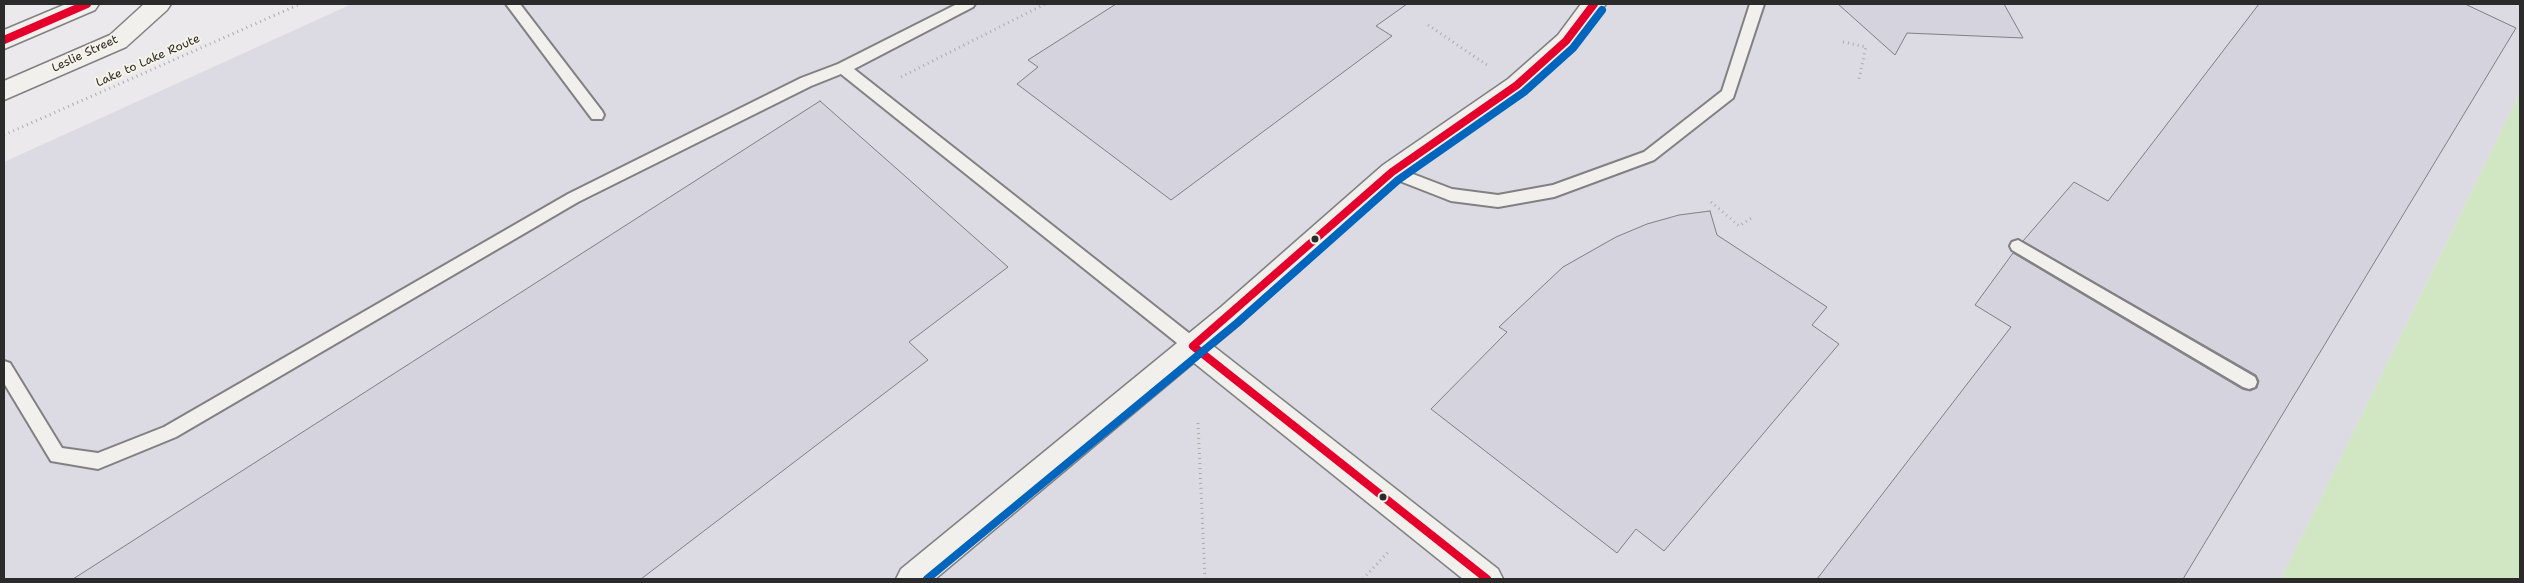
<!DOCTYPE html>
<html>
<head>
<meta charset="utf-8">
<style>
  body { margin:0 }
  #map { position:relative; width:2524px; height:583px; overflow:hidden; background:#ebe9ec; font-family:"Shantell Sans",sans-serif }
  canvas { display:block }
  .frame { position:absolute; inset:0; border:5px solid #2b2b2b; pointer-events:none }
</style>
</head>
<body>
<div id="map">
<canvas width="2524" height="583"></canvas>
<div class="frame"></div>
</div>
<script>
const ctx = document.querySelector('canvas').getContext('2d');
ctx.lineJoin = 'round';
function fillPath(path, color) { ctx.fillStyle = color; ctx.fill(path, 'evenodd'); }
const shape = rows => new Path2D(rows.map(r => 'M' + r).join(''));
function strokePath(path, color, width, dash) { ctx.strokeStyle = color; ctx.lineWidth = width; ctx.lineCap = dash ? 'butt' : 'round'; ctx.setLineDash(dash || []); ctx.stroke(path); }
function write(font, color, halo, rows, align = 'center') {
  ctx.font = font + ' "Shantell Sans",sans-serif'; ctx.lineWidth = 4; ctx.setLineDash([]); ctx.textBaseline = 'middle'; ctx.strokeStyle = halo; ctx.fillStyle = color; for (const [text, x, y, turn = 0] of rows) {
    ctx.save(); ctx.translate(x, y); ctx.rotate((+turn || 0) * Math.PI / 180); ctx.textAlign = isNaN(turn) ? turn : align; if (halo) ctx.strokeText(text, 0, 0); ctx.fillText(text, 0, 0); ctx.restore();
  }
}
fillPath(shape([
  [352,4,2520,4,2520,93,2281,579,4,579,4,162]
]), '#dcdae3');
fillPath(shape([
  [2520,93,2520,579,2281,579]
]), '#d1e7c3');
const building = shape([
  [1116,4,1407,4,1376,26,1392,36,1171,200,1017,84,1038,67,1028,60,1116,4],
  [1838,4,2004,4,2023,38,1907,33,1895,55,1838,4],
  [2259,4,2465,4,2516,28,2183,579,1817,579,2011,327,1975,305,2013,253,2242,389,2250,391,2257,388,2259,381,2256,375,2023,241,2074,182,2108,201,2259,4],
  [820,101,1008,267,909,342,928,360,641,579,73,579,820,101],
  [1710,211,1717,235,1827,307,1812,325,1839,344,1664,551,1636,529,1617,553,1431,409,1507,332,1499,327,1563,267,1616,237,1647,224,1679,215,1710,211]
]);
fillPath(building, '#d5d3dd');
strokePath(building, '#818082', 1);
const lane = shape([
  [506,4,520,4,602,111,604,115,602,119,592,119,506,4],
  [957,4,975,4,973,7,854,69,1199,341,1201,346,1199,351,1193,353,1187,351,841,74,811,86,578,202,176,437,98,469,51,461,4,383,4,361,10,363,62,448,98,453,164,427,568,194,801,78,838,64,957,4],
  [1750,4,1764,4,1733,98,1654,160,1554,197,1498,207,1451,201,1387,176,1384,172,1387,168,1392,166,1452,189,1498,195,1553,185,1644,152,1722,91,1750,4],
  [2018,240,2255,377,2257,382,2255,387,2249,389,2243,387,2012,250,2010,246,2012,242,2018,240]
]);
const street = shape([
  [1193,334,1203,338,1498,569,1503,579,1463,579,1183,354,1179,346,1183,338,1193,334]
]);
const secondary = shape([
  [66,4,99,4,95,10,4,49,4,30,66,4],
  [144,4,171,4,167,10,126,47,4,100,4,81,110,35,144,4],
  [1581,4,1606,4,1574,47,1526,91,1401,179,1241,323,935,579,896,579,901,569,1221,307,1383,165,1508,79,1558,35,1581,4]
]);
strokePath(lane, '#818082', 4);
strokePath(street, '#818082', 3);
strokePath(secondary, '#818082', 3);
strokePath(shape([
  [1428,25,1487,65],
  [1843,42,1866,47,1859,79],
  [901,77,1045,4],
  [4,135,300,4],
  [1711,202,1739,226,1753,217],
  [1198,423,1205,579],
  [1363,579,1390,550]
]), '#adacab', 3, [1, 4]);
fillPath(lane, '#f1f0ed');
fillPath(street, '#f1f0ed');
fillPath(secondary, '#f1f0ed');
strokePath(shape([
  [4,40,87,4],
  [1193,346,1392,172,1517,85,1566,41,1594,4],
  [1193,346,1487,579]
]), '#e4002b', 8);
strokePath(shape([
  [927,579,1237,323,1398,180,1524,92,1573,48,1602,10]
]), '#0065bd', 8);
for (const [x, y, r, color] of [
  [1315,239,4.5,"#2b2b2b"],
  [1383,497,4.5,"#2b2b2b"]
]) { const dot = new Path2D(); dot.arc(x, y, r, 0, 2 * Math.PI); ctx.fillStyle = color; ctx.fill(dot); strokePath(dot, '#f7f3e8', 2); }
write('12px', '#2b2b2b', '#f7f3e8', [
  ["Leslie Street",85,54,-25],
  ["Lake to Lake Route",148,61,-24]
]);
</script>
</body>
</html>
